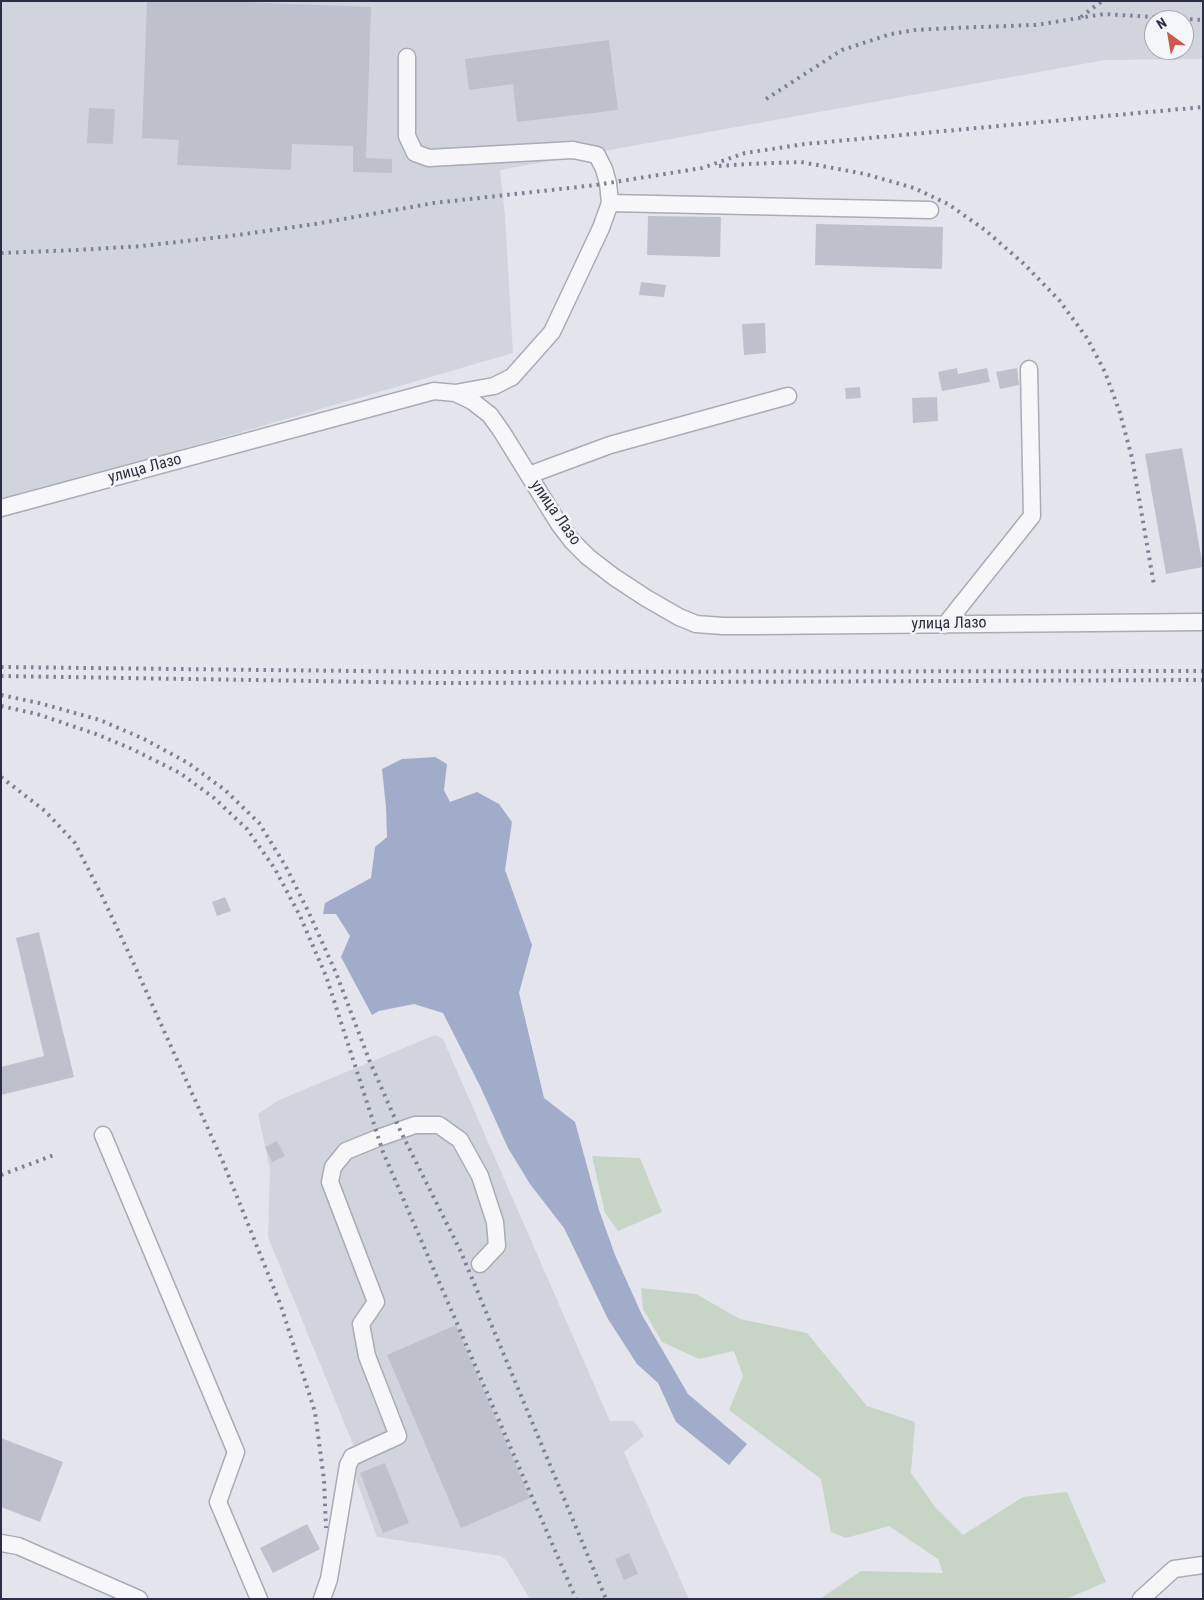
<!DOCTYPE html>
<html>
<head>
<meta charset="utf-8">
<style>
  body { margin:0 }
  #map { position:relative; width:1204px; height:1600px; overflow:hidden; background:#e4e5ec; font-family:"Roboto Condensed",sans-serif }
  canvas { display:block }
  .frame { position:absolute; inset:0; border:2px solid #2c2f44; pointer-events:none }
  .north { position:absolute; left:1144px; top:10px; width:50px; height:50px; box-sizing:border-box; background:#f4f5f9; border:1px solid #a4a6b1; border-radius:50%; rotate:328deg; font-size:14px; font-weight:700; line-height:20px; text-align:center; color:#2c2f44 }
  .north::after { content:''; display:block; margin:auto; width:18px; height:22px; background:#cb5a4f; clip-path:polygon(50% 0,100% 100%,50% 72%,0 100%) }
</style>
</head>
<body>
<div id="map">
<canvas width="1204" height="1600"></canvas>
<div class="frame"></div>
<div class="north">N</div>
</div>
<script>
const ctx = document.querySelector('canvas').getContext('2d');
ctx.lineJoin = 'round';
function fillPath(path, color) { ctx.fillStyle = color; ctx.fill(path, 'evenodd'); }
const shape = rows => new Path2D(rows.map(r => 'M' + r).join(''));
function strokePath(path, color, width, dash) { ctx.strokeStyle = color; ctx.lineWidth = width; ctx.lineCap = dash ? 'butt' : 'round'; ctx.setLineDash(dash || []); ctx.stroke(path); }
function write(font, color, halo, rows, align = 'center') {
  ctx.font = font + ' "Roboto Condensed",sans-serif'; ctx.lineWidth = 5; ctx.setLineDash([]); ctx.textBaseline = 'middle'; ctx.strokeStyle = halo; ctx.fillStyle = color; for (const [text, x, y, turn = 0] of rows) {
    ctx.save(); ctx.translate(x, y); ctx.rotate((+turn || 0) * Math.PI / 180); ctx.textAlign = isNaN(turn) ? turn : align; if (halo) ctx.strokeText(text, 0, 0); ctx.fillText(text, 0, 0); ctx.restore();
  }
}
fillPath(shape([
  [1,1,1203,1,1203,59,1105,60,500,170,505,216,513,353,1,502],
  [1154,20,1184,20,1184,50,1154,50],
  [435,1035,443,1039,610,1421,634,1421,644,1436,624,1452,689,1599,530,1599,507,1561,501,1556,377,1537,353,1471,357,1454,268,1237,270,1169,258,1114,279,1100]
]), '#d2d4dd');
fillPath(shape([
  [592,1156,640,1158,662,1212,618,1231,605,1213],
  [641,1288,696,1294,740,1319,807,1333,867,1406,915,1422,911,1473,935,1507,963,1535,1023,1497,1067,1492,1106,1582,1066,1599,820,1599,861,1571,943,1573,938,1559,889,1526,846,1538,831,1532,821,1479,729,1410,743,1376,734,1351,699,1359,662,1342,643,1309]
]), '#c6d5c6');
fillPath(shape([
  [435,757,447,764,444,790,450,802,477,792,499,804,512,822,505,870,532,945,519,993,544,1098,575,1122,599,1210,615,1255,642,1315,688,1394,747,1444,729,1465,676,1422,658,1383,637,1364,608,1319,564,1228,530,1184,508,1148,481,1088,443,1013,414,1004,379,1011,372,1015,341,957,350,936,336,914,323,914,325,903,371,878,375,847,387,837,386,807,382,769,402,759]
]), '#a1abca');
fillPath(shape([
  [147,1,213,1,371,7,366,158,392,159,392,173,353,172,353,146,292,144,291,170,177,165,179,140,142,138],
  [609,40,618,110,517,122,513,84,469,90,465,59],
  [89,108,115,109,113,144,87,143],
  [648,216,721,217,720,257,647,255],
  [816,224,943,227,942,269,815,265],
  [641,282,666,285,664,297,639,295],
  [765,323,766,353,744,355,742,324],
  [957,368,958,374,987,368,990,382,942,391,938,372],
  [1017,368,1019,385,1000,389,996,372],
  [860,387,861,398,846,399,845,388],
  [937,397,938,421,913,423,912,398],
  [1182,448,1203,567,1166,574,1145,454],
  [225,897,231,911,217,916,212,902],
  [39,932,74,1077,1,1095,1,1067,44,1056,16,938],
  [277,1141,285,1156,272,1162,265,1147],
  [456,1325,530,1498,461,1528,387,1355],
  [1,1438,63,1462,40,1522,1,1507],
  [385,1463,409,1523,383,1533,360,1473],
  [307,1524,320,1549,273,1573,260,1548],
  [629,1553,638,1574,624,1580,615,1559]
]), '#bec0cb');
const minor = shape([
  [407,57,407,136,415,153,429,158,573,150,597,155,604,169,608,183,610,203,601,228,552,332,512,377,494,386,455,393],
  [610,203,930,210],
  [529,475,610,445,788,396],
  [1,508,434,391,455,393,472,401,490,415,502,432,559,524,572,541,588,557,614,577,646,598,679,617,696,624,723,626,756,626,1203,622],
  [945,625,1032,516,1029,369],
  [103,1135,236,1452,218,1502,259,1599],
  [1,1543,18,1546,139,1599],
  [322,1599,329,1579,348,1465,352,1457,398,1436,367,1356,361,1324,376,1302,330,1182,333,1167,346,1151,378,1138,415,1125,439,1125,460,1140,480,1176,495,1222,497,1246,480,1264],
  [1141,1599,1174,1569,1203,1565]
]);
strokePath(minor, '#a9abb6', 19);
strokePath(minor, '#f7f7fa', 16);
strokePath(shape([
  [1081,17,1102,1],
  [766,99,842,50,891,34,915,30,951,28,1036,25,1104,14,1203,20],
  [719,166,748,164,801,162,865,174,914,188,948,204,985,230,1024,264,1059,300,1087,338,1105,372,1120,413,1132,458,1154,585],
  [1,253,77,250,142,246,238,235,315,224,434,203,596,185,702,168,745,153,805,144,1203,107],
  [1,667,441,672,1203,671],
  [1,676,439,683,1203,680],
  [1,695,39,703,100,720,144,739,188,763,225,790,259,823,285,865,309,913,336,973,370,1062,400,1130,461,1252,606,1599],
  [1,706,37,714,96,734,132,749,180,773,214,798,247,829,275,869,300,916,326,976,383,1152,576,1599],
  [1,777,45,811,75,843,101,894,133,962,223,1162,281,1306,315,1412,324,1480,326,1528],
  [1,1175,54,1155]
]), '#7e8195', 4, [2.5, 5]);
write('16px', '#2c2f44', '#f4f5f9', [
  ["улица Лазо",145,469,-15],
  ["улица Лазо",555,513,55],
  ["улица Лазо",949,624,-1]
]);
</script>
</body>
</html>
